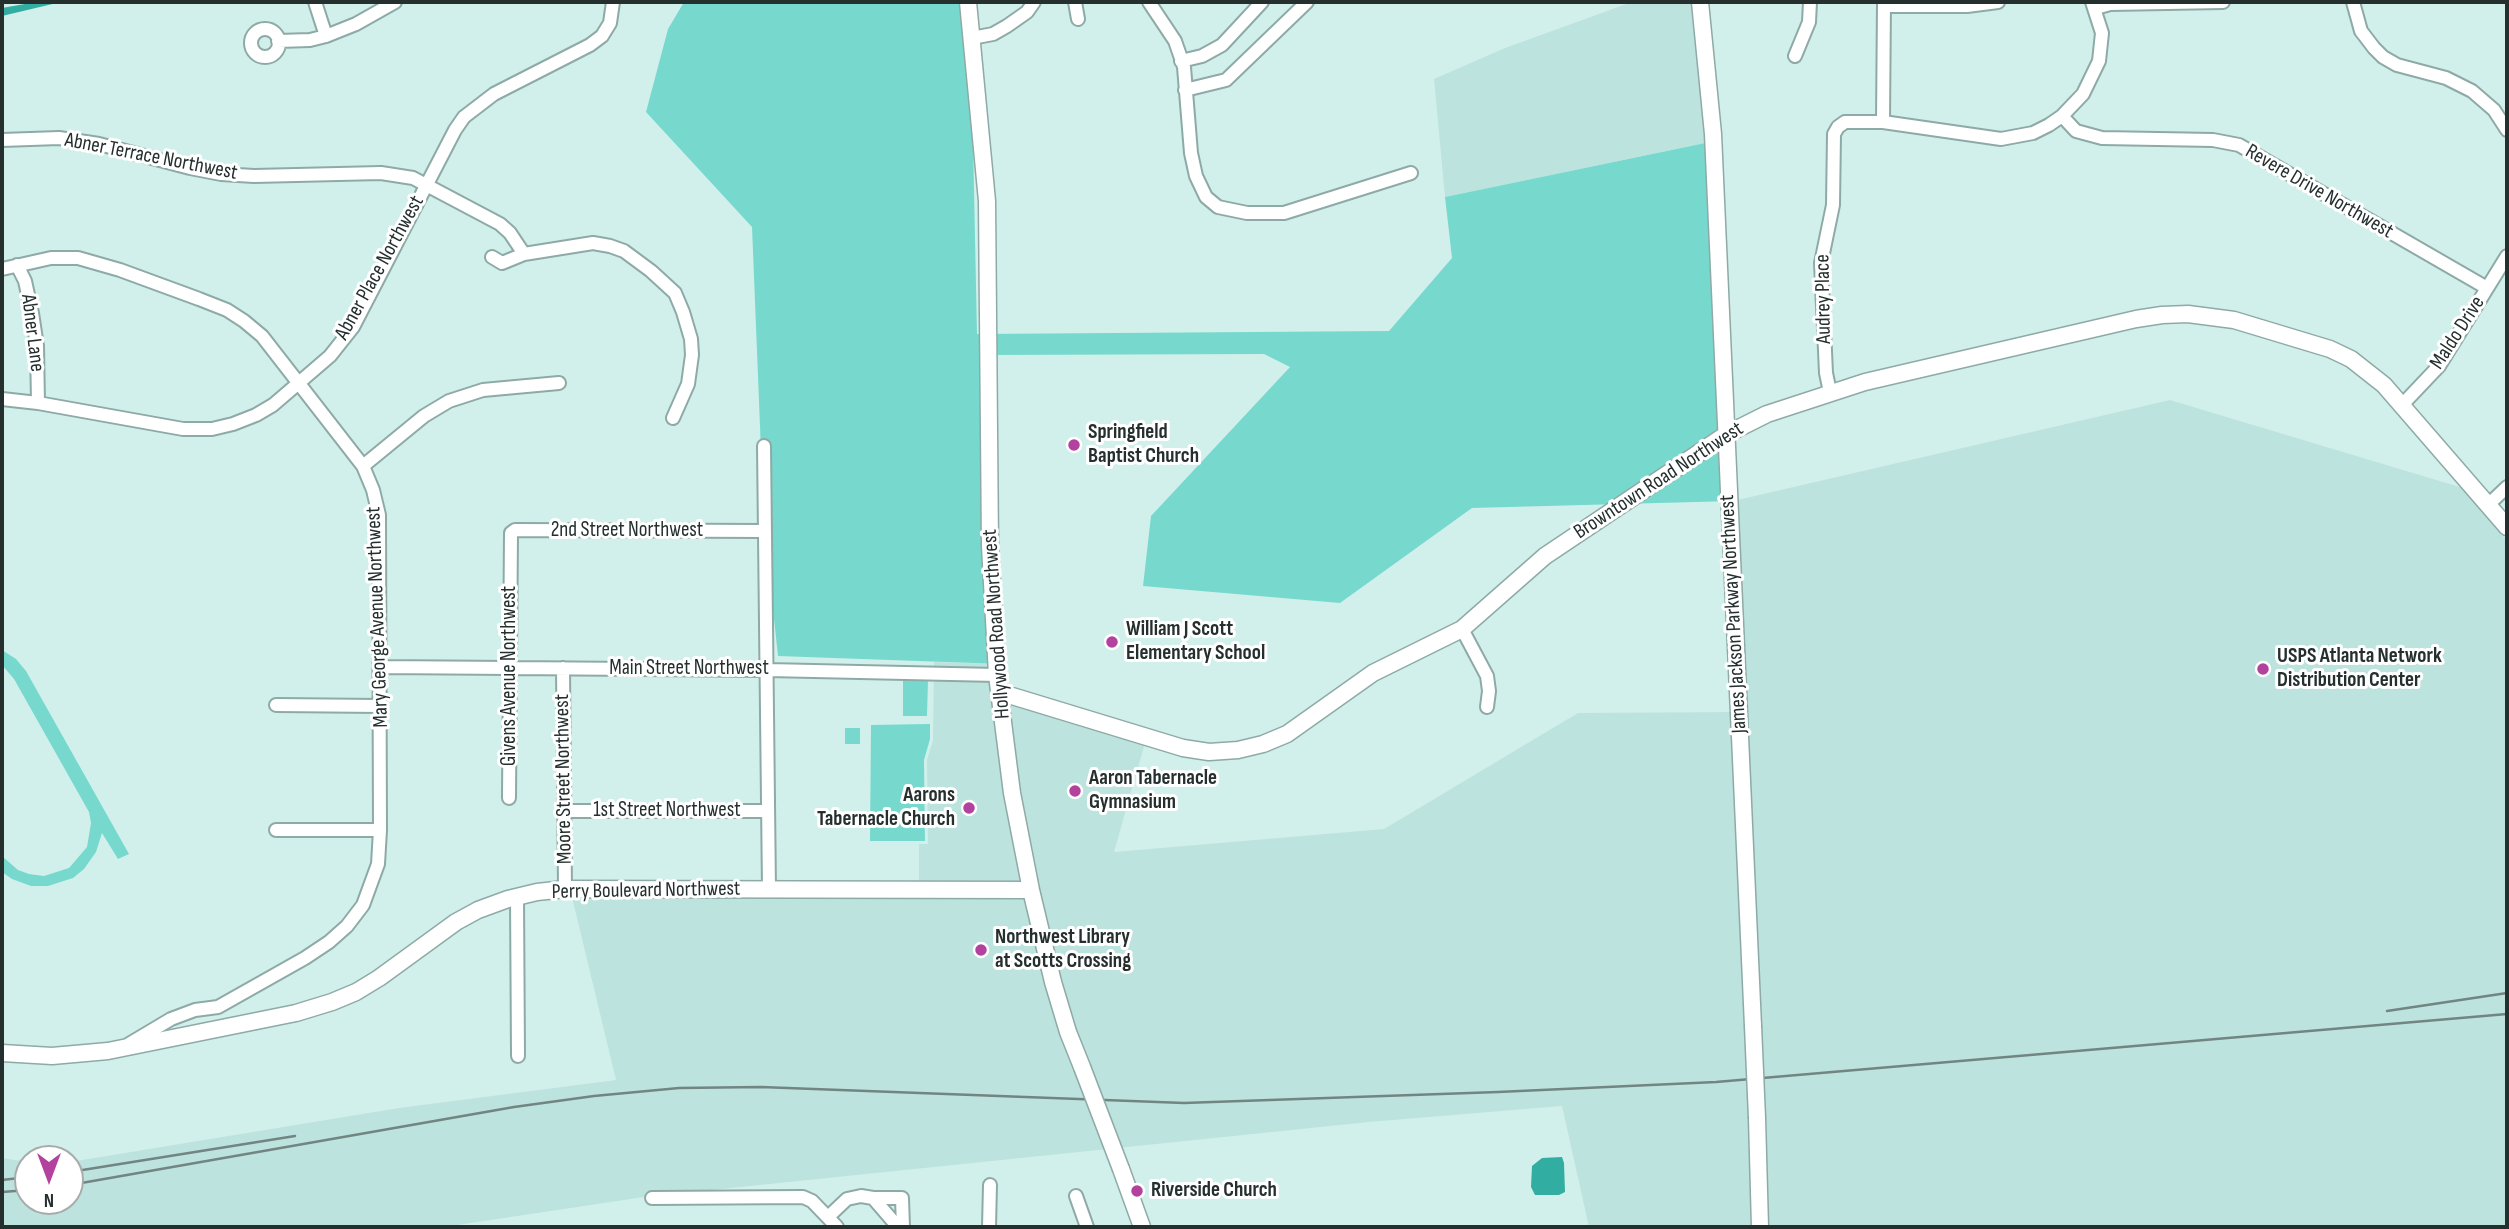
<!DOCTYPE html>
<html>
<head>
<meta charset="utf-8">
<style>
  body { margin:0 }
  #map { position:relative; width:2509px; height:1229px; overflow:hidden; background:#d2f0eb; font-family:"Sofia Sans Condensed",sans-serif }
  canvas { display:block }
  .frame { position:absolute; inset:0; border:4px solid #242f2e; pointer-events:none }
  .north { position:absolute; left:14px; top:1145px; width:70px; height:70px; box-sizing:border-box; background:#fff; border:2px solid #a7acab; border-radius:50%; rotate:180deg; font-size:19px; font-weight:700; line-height:28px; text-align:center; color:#242f2e }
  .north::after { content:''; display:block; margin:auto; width:24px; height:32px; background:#b2429e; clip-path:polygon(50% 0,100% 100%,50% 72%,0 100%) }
</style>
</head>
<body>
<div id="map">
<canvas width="2509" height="1229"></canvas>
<div class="frame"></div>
<div class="north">N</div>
</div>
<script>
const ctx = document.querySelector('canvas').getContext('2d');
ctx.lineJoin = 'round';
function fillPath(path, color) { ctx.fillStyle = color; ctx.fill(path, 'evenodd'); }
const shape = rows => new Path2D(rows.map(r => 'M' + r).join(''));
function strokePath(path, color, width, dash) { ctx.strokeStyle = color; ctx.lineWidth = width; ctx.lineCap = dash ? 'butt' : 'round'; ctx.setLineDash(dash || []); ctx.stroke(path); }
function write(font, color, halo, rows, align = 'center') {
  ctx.font = font + ' "Sofia Sans Condensed",sans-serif'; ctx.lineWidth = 6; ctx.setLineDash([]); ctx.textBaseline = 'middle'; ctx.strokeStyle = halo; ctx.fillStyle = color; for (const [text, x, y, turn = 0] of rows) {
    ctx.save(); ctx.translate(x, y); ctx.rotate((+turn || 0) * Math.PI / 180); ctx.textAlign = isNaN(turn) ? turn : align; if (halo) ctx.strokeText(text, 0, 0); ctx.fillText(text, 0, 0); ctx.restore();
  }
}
fillPath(shape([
  [1632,2,1706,2,1715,141,1445,197,1434,79,1505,48],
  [2170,400,2463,488,2507,541,2507,1227,1589,1227,1562,1106,1369,1122,644,1197,444,1227,2,1227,2,1158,28,1162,28,1201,70,1201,70,1162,399,1108,616,1080,571,893,919,898,919,844,928,844,927,760,933,740,934,662,1002,664,1002,687,1147,736,1114,852,1384,829,1578,713,1739,712,1733,501]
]), '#bde3de');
fillPath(shape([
  [684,2,976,2,971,43,977,334,1389,331,1452,258,1445,197,1715,141,1733,501,1472,508,1340,603,1143,586,1151,516,1290,367,1264,354,993,355,990,367,1002,664,778,656,764,526,752,227,646,112,668,29],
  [2,650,16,659,26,671,129,854,118,859,102,833,96,852,84,869,73,878,48,886,31,886,12,879,2,872,2,856,18,870,29,874,44,876,69,868,87,847,91,823,89,812,14,679,2,665],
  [903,681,928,681,927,716,903,716],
  [930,724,930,739,924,760,925,841,870,841,871,725],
  [845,728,860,728,860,744,845,744]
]), '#77d9cd');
fillPath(shape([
  [36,2,61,2,2,16,2,8],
  [1562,1157,1564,1163,1565,1192,1559,1195,1535,1195,1531,1187,1532,1166,1542,1158]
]), '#32ada1');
const street = shape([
  [315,2,326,36],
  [1075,2,1078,19],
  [1149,2,1175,41,1184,67,1191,153,1196,176,1206,197,1218,207,1247,213,1284,213,1411,173],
  [2353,2,2361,31,2374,48,2383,57,2397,65,2446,78,2472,91,2494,110,2507,130],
  [1884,6,1967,6,1998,2],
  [2096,8,2110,4,2223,2],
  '251 43a14 14 0 1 1 28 0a14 14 0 1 1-28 0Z',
  [972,38,993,34,1007,26,1027,12,1034,2],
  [278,41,310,40,326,36,356,24,395,2],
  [1795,56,1809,22,1810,2],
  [1181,61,1202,56,1222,45,1262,2],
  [1185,90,1226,80,1307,2],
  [2062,116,2076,131,2102,138,2213,140,2239,145,2487,288],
  [1883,122,1884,2],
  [2,140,59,138,99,144,190,168,221,174,254,176,381,173,413,178,500,224,510,233,524,254],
  [492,257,502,263,524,254,593,243,610,246,624,251,651,271,675,293,683,312,691,339,692,355,688,384,673,418],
  [17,265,25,281,32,313,37,346,38,403],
  [2,269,51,258,78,258,120,270,199,299,227,310,244,321,262,336,363,466,373,490,379,515,380,830,378,864,363,905,347,926,329,942,305,958,218,1007,195,1010,171,1019,129,1044],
  [1830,392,1826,373,1821,263,1833,205,1834,134,1838,127,1845,122,1883,122,2001,139,2033,133,2049,125,2062,116,2083,94,2099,61,2102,33,2092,2],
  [2,399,38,403,183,429,212,429,233,424,256,415,273,405,330,356,353,327,455,130,464,117,494,94,590,45,602,36,610,23,613,2],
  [2402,405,2439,366,2507,256],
  [764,446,769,890],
  [363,466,424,416,449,401,483,390,559,383],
  [2488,505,2507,487],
  [1462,629,1487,676,1489,691,1487,707],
  [381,667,768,670,997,675],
  [563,668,565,889],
  [276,705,381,706],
  [509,798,511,533,515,530,765,531],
  [565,811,768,811],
  [276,830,380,830],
  [517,897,518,1056],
  [1076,1196,1087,1227],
  [652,1198,803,1197,812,1201,837,1227],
  [873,1198,902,1198,903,1227],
  [828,1217,847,1199,861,1196,873,1198,898,1227],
  [989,1227,990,1185]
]);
const secondary = shape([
  [968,2,987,201,990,546,997,675,1012,793,1031,890,1053,982,1068,1032,1082,1067],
  [1700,2,1713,134,1753,1026],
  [999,692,1183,748,1209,752,1238,750,1263,744,1287,734,1373,673,1462,629,1545,556,1727,434,1767,414,1865,382,2136,319,2162,315,2188,314,2234,320,2330,349,2351,359,2384,385,2507,527],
  [2,1053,52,1056,108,1051,296,1013,332,1002,356,992,379,978,456,922,478,910,508,899,537,892,565,889,1031,890],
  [1757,1118,1760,1227],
  [1121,1169,1142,1227]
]);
strokePath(street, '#8eaaa6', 16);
strokePath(secondary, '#8eaaa6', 19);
strokePath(street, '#fff', 12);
strokePath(secondary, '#fff', 16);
strokePath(shape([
  [2387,1011,2507,993],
  [70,1172,295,1136],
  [2,1180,28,1177],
  [70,1185,514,1107,594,1096,679,1088,761,1087,1184,1103,1498,1092,1716,1082,2507,1014],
  [2,1192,28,1190]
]), '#728583', 2.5);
const secondaryBridge = shape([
  [1753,1026,1757,1118],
  [1082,1067,1121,1169]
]);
strokePath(secondaryBridge, '#8eaaa6', 19, []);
strokePath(secondaryBridge, '#fff', 16);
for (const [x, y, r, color] of [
  [1074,445,7,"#b2429e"],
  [1112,642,7,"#b2429e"],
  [2263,669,7,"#b2429e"],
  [1075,791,7,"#b2429e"],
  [969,808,7,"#b2429e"],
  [981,950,7,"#b2429e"],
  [1137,1191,7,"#b2429e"]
]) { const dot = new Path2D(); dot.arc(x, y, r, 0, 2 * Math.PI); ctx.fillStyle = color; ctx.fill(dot); strokePath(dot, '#fff', 2.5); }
write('21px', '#242f2e', '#fff', [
  ["Abner Terrace Northwest",151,157,11],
  ["Revere Drive Northwest",2319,192,30],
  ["Abner Place Northwest",380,268,-61],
  ["Audrey Place",1824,299,-91],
  ["Abner Lane",32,333,83],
  ["Maldo Drive",2458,333,-57],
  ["Browntown Road Northwest",1659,481,-33],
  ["2nd Street Northwest",627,531],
  ["James Jackson Parkway Northwest",1734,614,-93],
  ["Mary George Avenue Northwest",378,617,-92],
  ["Hollywood Road Northwest",997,624,-94],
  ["Main Street Northwest",689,669],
  ["Givens Avenue Northwest",510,676,-90],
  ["Moore Street Northwest",564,779,-91],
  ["1st Street Northwest",667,811],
  ["Perry Boulevard Northwest",646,891,-1]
]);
write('bold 21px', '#242f2e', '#fff', [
  ["Springfield",1088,433],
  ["Baptist Church",1088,457],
  ["William J Scott",1126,630],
  ["Elementary School",1126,654],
  ["USPS Atlanta Network",2277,657],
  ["Distribution Center",2277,681],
  ["Aaron Tabernacle",1089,779],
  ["Gymnasium",1089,803],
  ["Aarons",955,796,"right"],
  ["Tabernacle Church",955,820,"right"],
  ["Northwest Library",995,938],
  ["at Scotts Crossing",995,962],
  ["Riverside Church",1151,1191]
], 'left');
</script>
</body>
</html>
